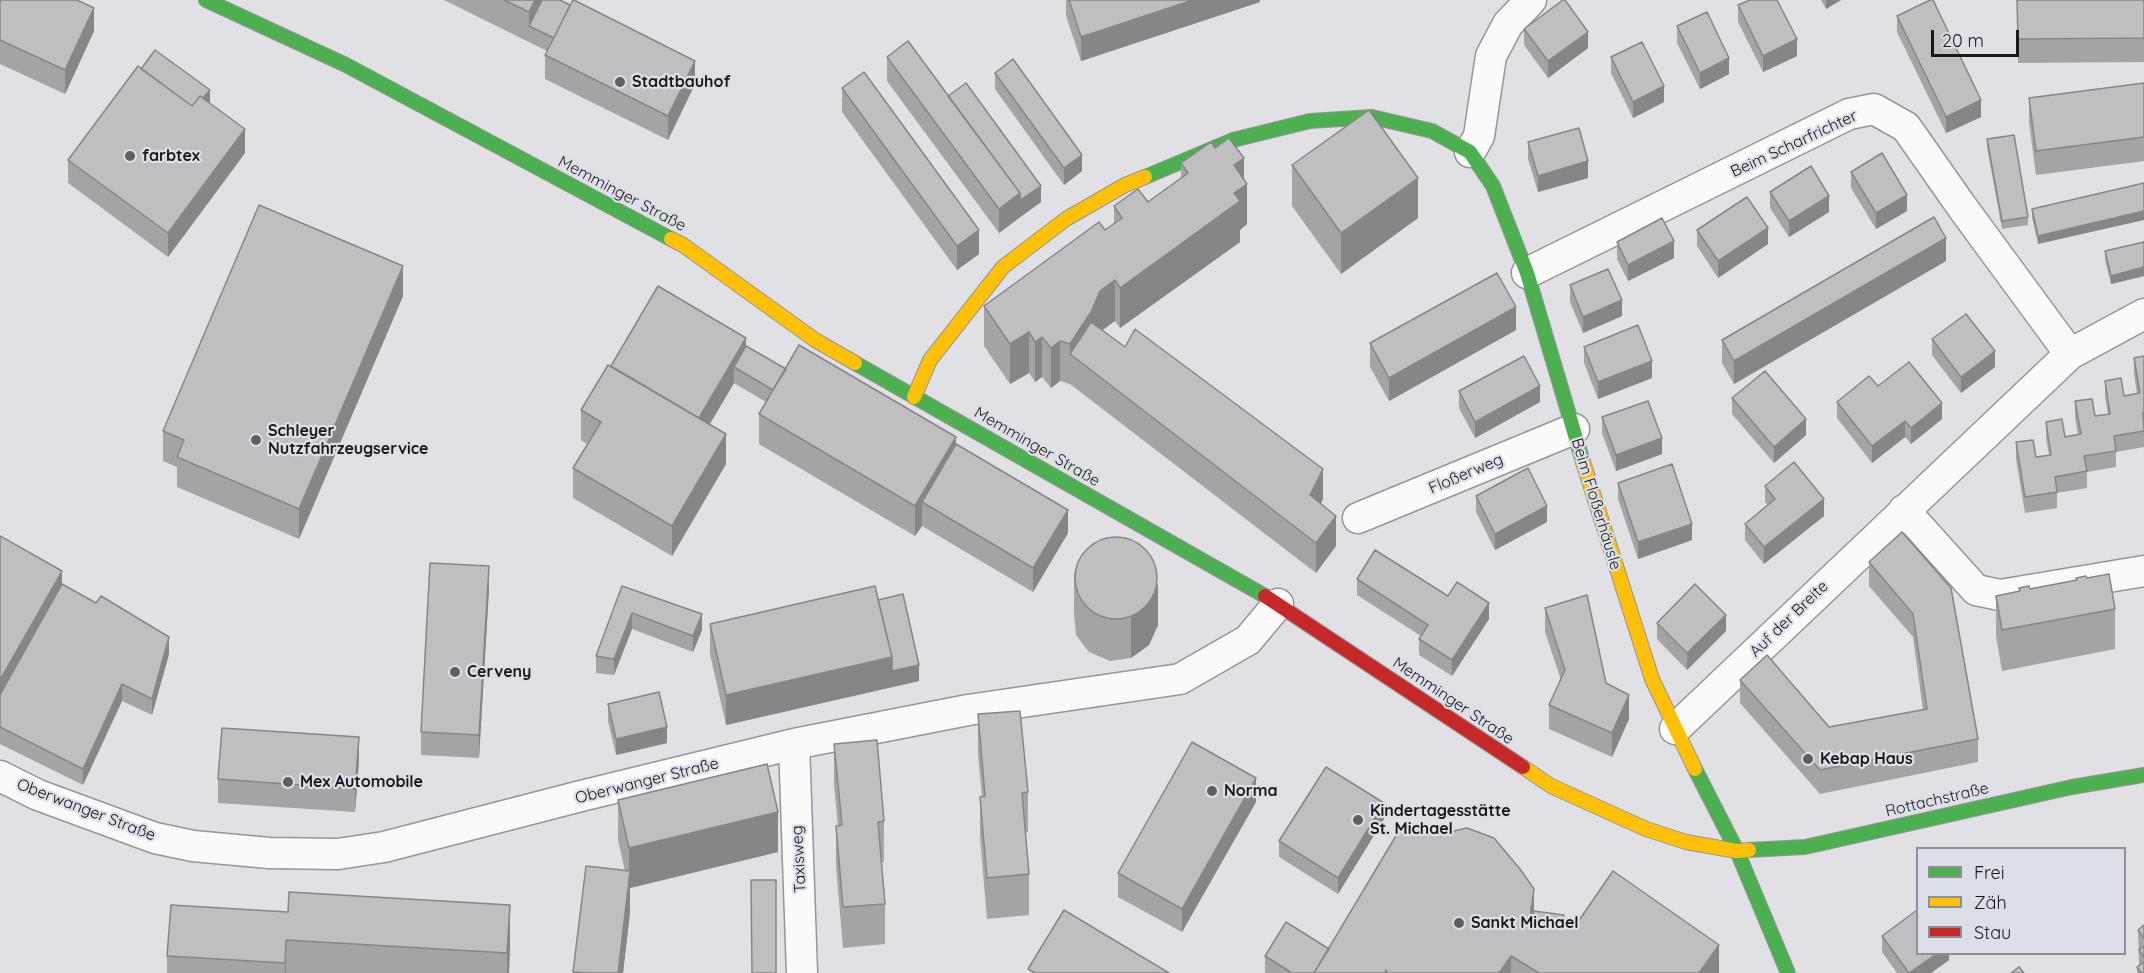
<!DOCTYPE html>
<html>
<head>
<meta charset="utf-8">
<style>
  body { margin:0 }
  #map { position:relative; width:2144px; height:973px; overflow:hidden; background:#e0e0e5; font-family:Quicksand,sans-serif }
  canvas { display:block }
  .legend { position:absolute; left:1916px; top:847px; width:210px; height:108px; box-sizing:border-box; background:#dddfe8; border:2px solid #8f9096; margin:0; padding:8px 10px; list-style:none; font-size:18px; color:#19191c }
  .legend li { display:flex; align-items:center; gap:12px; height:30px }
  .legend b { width:30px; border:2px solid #8f9096 }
  .scale { position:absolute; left:1931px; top:30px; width:88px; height:27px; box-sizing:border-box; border:3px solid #19191c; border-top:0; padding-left:8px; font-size:18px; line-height:21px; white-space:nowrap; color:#19191c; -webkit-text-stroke:4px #dddfe8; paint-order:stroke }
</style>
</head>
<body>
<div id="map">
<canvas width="2144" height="973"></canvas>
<ul class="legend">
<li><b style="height:8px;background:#4caf50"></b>Frei</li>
<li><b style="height:8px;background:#ffc107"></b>Zäh</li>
<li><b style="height:8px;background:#c62828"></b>Stau</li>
</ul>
<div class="scale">20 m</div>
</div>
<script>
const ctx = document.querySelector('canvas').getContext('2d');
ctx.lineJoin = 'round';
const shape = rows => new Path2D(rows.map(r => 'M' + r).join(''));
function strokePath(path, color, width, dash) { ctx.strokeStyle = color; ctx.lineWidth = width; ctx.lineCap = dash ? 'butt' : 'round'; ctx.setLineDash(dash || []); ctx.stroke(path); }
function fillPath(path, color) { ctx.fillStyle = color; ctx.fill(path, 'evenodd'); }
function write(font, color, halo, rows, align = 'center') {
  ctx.font = font + ' Quicksand,sans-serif'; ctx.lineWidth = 4.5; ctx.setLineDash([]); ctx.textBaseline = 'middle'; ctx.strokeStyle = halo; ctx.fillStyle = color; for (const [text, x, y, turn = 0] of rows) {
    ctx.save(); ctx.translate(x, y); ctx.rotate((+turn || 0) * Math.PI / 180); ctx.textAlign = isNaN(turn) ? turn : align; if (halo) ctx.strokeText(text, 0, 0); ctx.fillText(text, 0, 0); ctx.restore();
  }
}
const street = shape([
  [1470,152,1479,136,1491,56,1508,24,1531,0],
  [1527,273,1849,114,1874,109,1906,127,1962,207,2070,354],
  [1904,510,1976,590,2000,595,2144,571],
  [1358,518,1574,429],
  [1675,729,2070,354,2144,314],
  [794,744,802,973],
  [0,776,38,795,155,838,193,846,269,853,338,854,384,847,581,796,794,744,968,710,1180,679,1248,640,1278,604]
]);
const fast = shape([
  [206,0,346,65,671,239],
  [1145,177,1233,140,1310,121,1372,117,1432,131,1470,152,1493,186,1527,273,1583,462],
  [855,363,1265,596],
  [1695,769,1737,851,1788,973],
  [1749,850,1805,847,2072,787,2144,775]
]);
const slow = shape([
  [671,239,683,245,815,340,855,363],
  [914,397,930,360,1003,267,1066,219,1125,185,1145,177],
  [1583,462,1652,679,1695,769],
  [1523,767,1551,786,1646,829,1686,842,1737,851,1749,850]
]);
const jam = shape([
  [1265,596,1523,767]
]);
strokePath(street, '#969699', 33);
strokePath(fast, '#969699', 16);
strokePath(slow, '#969699', 16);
strokePath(jam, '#969699', 16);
strokePath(street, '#fafafb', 30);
strokePath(fast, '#4caf50', 14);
strokePath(slow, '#ffc107', 14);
strokePath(jam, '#c62828', 14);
fillPath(shape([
  [0,0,94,31,65,94,0,64],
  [444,0,560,0,695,84,668,140,545,79,545,55,547,51],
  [1066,0,1260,0,1260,2,1081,61,1066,16],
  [1821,0,1841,0,1826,9],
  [2017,0,2144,0,2144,62,2018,63],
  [1738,5,1797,56,1763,72,1738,22],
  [1897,16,1981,117,1946,133,1897,32],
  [1677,26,1729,74,1700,89,1677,43],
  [1524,29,1588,48,1548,78,1524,45],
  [887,57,948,96,1041,202,999,233,887,81],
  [1611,57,1664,102,1633,118,1611,73],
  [141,69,210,103,245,153,168,257,68,183,68,160],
  [995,73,1082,171,1064,185,995,89],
  [2144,83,2144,161,2036,175,2029,122,2029,98],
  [842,88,979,254,957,270,842,112],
  [1987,139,2028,217,2028,225,2002,229,1987,147],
  [1528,142,1588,178,1538,192,1528,159],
  [1215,148,1244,179,1247,224,1240,230,1240,242,1120,328,1115,321,1102,330,1323,499,1321,504,1336,546,1316,573,1070,384,1060,381,1051,388,1042,377,1035,382,1029,373,1010,384,984,346,984,306,1114,224,1114,206,1148,202,1181,178,1181,163],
  [1292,165,1418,218,1341,274,1292,206],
  [1851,172,1907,211,1876,229,1851,188],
  [2144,183,2038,244,2032,218,2032,209],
  [1770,192,1829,212,1789,237,1770,208],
  [1697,230,1768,244,1718,278,1697,246],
  [1617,242,1674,258,1628,281,1617,259],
  [2144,242,2144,276,2111,284,2105,260,2105,251],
  [1946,261,1734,384,1722,363,1722,340],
  [1570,285,1622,316,1583,333,1570,302],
  [403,296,299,539,177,487,177,467,163,461,163,431],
  [1516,330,1389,401,1370,367,1370,343],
  [1932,339,1995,367,1961,393,1932,355],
  [746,346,786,369,956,444,1068,533,1033,592,922,526,915,536,759,444,759,414,766,402,734,383,710,424,726,464,672,556,573,498,573,468,587,444,581,440,581,410,611,366],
  [1584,347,1652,378,1598,399,1584,363],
  [2144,356,2144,447,2116,452,2116,467,2087,472,2087,488,2057,493,2057,508,2025,513,2016,459,2016,442,2036,457,2049,455,2046,438,2046,422,2065,437,2078,435,2075,418,2075,401,2095,416,2108,414,2105,397,2105,381,2124,396,2137,394,2134,374,2134,358],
  [1878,386,1942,419,1911,444,1905,437,1872,463,1837,418,1837,402],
  [1459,391,1540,402,1475,438,1459,408],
  [1732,398,1806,435,1774,463,1732,414],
  [1602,417,1662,454,1616,471,1602,433],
  [1618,483,1692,540,1638,559,1618,499],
  [1765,486,1824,516,1764,564,1745,540,1745,524,1768,505,1765,502],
  [1476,496,1547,522,1495,550,1476,512],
  [1902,532,1978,739,1978,762,1820,794,1740,703,1740,680,1829,727,1923,710,1913,637,1869,586,1869,562],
  [0,536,62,584,169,654,152,715,122,701,83,785,0,744],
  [1074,572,1158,625,1149,645,1131,658,1110,661,1089,652,1076,635,1074,613],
  [2076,578,2087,578,2115,609,2115,649,2002,671,1996,636,1996,596,2019,591,2019,588,2030,589,2076,580],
  [1357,579,1448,596,1489,619,1452,676,1419,655,1419,639,1421,636,1357,595],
  [622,586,702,630,693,652,632,629,614,675,596,673,596,656],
  [489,589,479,758,421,755,421,732],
  [878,600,919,681,726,725,710,654,710,624],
  [1545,608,1606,683,1629,719,1612,757,1549,729,1549,705,1561,680,1545,632],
  [1657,623,1726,631,1687,670,1657,639],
  [608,704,667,743,616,755,608,721],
  [978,714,1028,792,1028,832,1025,833,1029,874,1029,915,987,919,980,837,980,797,982,796,978,755],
  [834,744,884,821,884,862,881,862,885,904,885,944,843,948,836,866,836,826,838,826,834,784],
  [359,761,355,812,218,803,218,779],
  [618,800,778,852,630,888,630,912,623,973,573,973,586,866,625,871,618,840],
  [1256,802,1182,932,1118,897,1118,873],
  [1384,819,1338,894,1279,857,1279,841],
  [171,905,510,946,509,973,167,973,167,956],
  [1534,911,1564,924,1573,929,1719,973,1265,973,1265,956,1329,949],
  [2144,925,2144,973,2137,973,2137,967,2139,965,2138,930],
  [1882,936,1949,954,1949,960,1931,973,1897,973,1882,952]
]), '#a4a4a7');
fillPath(shape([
  [535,0,550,0,529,26,529,42,529,12],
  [1193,0,1260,0,1260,2,1081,61,1081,37],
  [1826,0,1841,0,1826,9],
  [94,8,94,31,65,94,65,70],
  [1588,32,1588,48,1548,78,1548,61],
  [1797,39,1797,56,1763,72,1763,56],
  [1729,58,1729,74,1700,89,1700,73],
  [695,61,695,84,668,140,668,116],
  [1664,86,1664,102,1633,118,1633,102],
  [210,90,210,106,192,113],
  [1981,100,1981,117,1946,133,1946,117],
  [245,129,245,153,168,257,168,233],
  [1082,155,1082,171,1064,185,1064,168],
  [1244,158,1244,186,1247,184,1247,224,1240,230,1240,242,1120,328,1120,288,1234,165],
  [1588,161,1588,178,1538,192,1538,176],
  [1418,178,1418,218,1341,274,1341,233],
  [1041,186,1041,202,1020,217,1020,200],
  [1020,193,1020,217,999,233,999,209],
  [1907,195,1907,211,1876,229,1876,213],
  [1829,196,1829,212,1789,237,1789,221],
  [2144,211,2144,220,2038,244,2038,236],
  [1768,228,1768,244,1718,278,1718,261],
  [979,230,979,254,957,270,957,246],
  [1946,238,1946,261,1734,384,1734,361],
  [1674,241,1674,258,1628,281,1628,265],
  [403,266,403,296,299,539,299,509],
  [2144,267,2144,276,2111,284,2111,276],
  [1115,280,1115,321,1070,354,1070,344,1100,291],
  [1622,300,1622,316,1583,333,1583,317],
  [1516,307,1516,330,1389,401,1389,378],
  [1029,332,1029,373,1010,384,1010,344],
  [1042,337,1042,377,1035,382,1035,342],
  [746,338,746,362,734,367,734,383,696,447,696,423],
  [1060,341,1060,381,1051,388,1051,348],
  [1995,351,1995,367,1961,393,1961,377],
  [1652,361,1652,378,1598,399,1598,382],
  [1540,386,1540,402,1475,438,1475,422],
  [1942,403,1942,419,1911,444,1911,428],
  [1806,419,1806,435,1774,463,1774,447],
  [1905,421,1905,437,1872,463,1872,446],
  [726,434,726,464,672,556,672,526],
  [956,437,956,467,922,502,922,526,915,536,915,506],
  [1662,438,1662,454,1616,471,1616,455],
  [1323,469,1323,499,1310,525,1310,495],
  [1824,499,1824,516,1764,564,1764,547],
  [1547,506,1547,522,1495,550,1495,534],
  [1068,510,1068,533,1033,592,1033,568],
  [1336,516,1336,546,1316,573,1316,543],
  [1692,524,1692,540,1638,559,1638,542],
  [489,566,489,589,479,758,479,735],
  [62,571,62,601,0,710,0,680],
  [1158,584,1158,625,1149,645,1131,658,1131,618],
  [1489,603,1489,619,1452,676,1452,660],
  [632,613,632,629,614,675,614,659],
  [702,614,702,630,693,652,693,636],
  [1726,615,1726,631,1687,670,1687,653],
  [169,637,169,654,152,715,152,699],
  [892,657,919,665,919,681,726,725,726,695],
  [122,684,122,701,83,785,83,769],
  [1629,695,1629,719,1612,757,1612,733],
  [667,727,667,743,616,755,616,739],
  [359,737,359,761,355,812,355,789],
  [1256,778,1256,802,1182,932,1182,909],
  [1384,803,1384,819,1338,894,1338,878],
  [778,812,778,852,630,888,630,912,623,973,618,973,629,878,629,848],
  [1534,889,1534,919,1530,917],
  [510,905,510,946,509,973,507,973,507,953],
  [286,940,286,973,285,973,285,963],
  [1719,945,1719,973,1699,973],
  [1936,954,1949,954,1949,960,1931,973,1909,973],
  [1511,956,1511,973,1499,973]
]), '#868688');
const building = shape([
  [0,0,77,0,94,8,65,70,0,40,0,0],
  [504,0,535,0,529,12,504,0],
  [542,0,560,0,570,5,554,38,529,26,542,0],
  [573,0,574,0,695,61,668,116,545,55,573,0],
  [1069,0,1193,0,1081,37,1069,0],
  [1563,0,1565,0,1588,32,1548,61,1524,29,1563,0],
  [1750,0,1777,0,1797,39,1763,56,1738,5,1750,0],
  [1930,0,1933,0,1981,100,1946,117,1897,16,1930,0],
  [2017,0,2144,0,2144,38,2018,39,2017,0],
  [1707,12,1729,58,1700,73,1677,26,1707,12],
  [908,41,1020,193,999,209,887,57,908,41],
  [1642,42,1664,86,1633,102,1611,57,1642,42],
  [155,50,210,90,203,98,200,96,192,106,141,69,155,50],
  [1013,59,1082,155,1064,168,995,73,1013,59],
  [138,66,192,106,200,96,245,129,168,233,68,160,138,66],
  [864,72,979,230,957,246,842,88,864,72],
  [966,83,1041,186,1020,200,1020,193,948,96,966,83],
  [2144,83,2144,137,2036,151,2029,98,2144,83],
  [1369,110,1418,178,1341,233,1292,165,1369,110],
  [1579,128,1588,161,1538,176,1528,142,1579,128],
  [2014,135,2028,217,2002,221,1987,139,2014,135],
  [1229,138,1244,158,1234,165,1247,184,1234,193,1240,201,1120,288,1115,280,1100,291,1091,312,1070,344,1060,341,1051,348,1042,337,1035,342,1029,332,1010,344,984,306,1099,222,1105,230,1122,218,1114,206,1138,189,1148,202,1188,173,1181,163,1211,142,1215,148,1229,138],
  [1882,153,1907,195,1876,213,1851,172,1882,153],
  [1811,166,1829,196,1789,221,1770,192,1811,166],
  [2144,183,2144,211,2038,236,2032,209,2144,183],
  [1747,197,1768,228,1718,261,1697,230,1747,197],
  [259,205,403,266,299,509,177,457,184,440,163,431,259,205],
  [1934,217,1946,238,1734,361,1722,340,1934,217],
  [1662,218,1674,241,1628,265,1617,242,1662,218],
  [2144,242,2144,267,2111,276,2105,251,2144,242],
  [1608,269,1622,300,1583,317,1570,285,1608,269],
  [1497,273,1516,307,1389,378,1370,343,1497,273],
  [658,286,746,338,699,418,611,366,658,286],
  [1966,314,1995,351,1961,377,1932,339,1966,314],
  [1091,322,1125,347,1135,329,1323,469,1310,495,1336,516,1316,543,1070,354,1091,322],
  [1638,325,1652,361,1598,382,1584,347,1638,325],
  [799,345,956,437,915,506,759,414,799,345],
  [746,346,786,369,773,390,734,367,746,346],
  [1524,356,1540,386,1475,422,1459,391,1524,356],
  [2144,356,2144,412,2143,412,2144,431,2114,436,2116,451,2084,456,2087,471,2055,477,2057,492,2025,497,2016,442,2033,440,2036,457,2051,455,2046,422,2062,419,2065,437,2081,434,2075,401,2092,399,2095,416,2110,414,2105,381,2121,378,2124,396,2140,393,2134,358,2144,356],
  [1909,362,1942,403,1911,428,1905,421,1872,446,1837,402,1869,376,1878,386,1909,362],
  [608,365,726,434,672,526,573,468,601,422,581,410,608,365],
  [1765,371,1806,419,1774,447,1732,398,1765,371],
  [1648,401,1662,438,1616,455,1602,417,1648,401],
  [956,444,1068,510,1033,568,922,502,956,444],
  [1794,462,1824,499,1764,547,1745,524,1775,499,1765,486,1794,462],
  [1672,464,1692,524,1638,542,1618,483,1672,464],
  [1528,468,1547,506,1495,534,1476,496,1528,468],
  [1902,532,1951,588,1978,739,1820,770,1740,680,1767,655,1829,727,1927,709,1913,614,1869,562,1902,532],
  [0,536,62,571,0,680,0,536],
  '1075 578a41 41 0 1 1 82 0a41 41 0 1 1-82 0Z',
  [1375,550,1448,596,1457,582,1489,603,1452,660,1419,639,1428,625,1357,579,1375,550],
  [430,563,489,566,479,735,421,732,430,563],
  [2109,574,2115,609,2002,630,1996,596,2020,591,2019,588,2029,586,2030,589,2077,580,2076,578,2086,576,2087,578,2109,574],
  [62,584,96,603,101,596,169,637,152,699,122,684,83,769,0,727,0,695,62,584],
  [1695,584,1726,615,1687,653,1657,623,1695,584],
  [622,586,702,614,693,636,632,613,614,659,596,656,622,586],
  [875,586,892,657,726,695,710,624,875,586],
  [903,594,919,665,892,671,892,657,878,600,903,594],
  [1587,595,1606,683,1629,695,1612,733,1549,705,1565,670,1545,608,1587,595],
  [659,692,667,727,616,739,608,704,659,692],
  [1020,711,1028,792,1022,793,1029,874,987,878,980,797,985,796,978,714,1020,711],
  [222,728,359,737,355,789,218,779,222,728],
  [877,740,884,821,878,822,885,904,843,907,836,826,842,825,834,744,877,740],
  [1192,742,1256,778,1182,909,1118,873,1192,742],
  [767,764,778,812,629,848,618,800,767,764],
  [1326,767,1384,803,1338,878,1279,841,1326,767],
  [1403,824,1445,833,1467,828,1494,838,1520,869,1534,889,1530,917,1560,922,1573,929,1613,871,1719,945,1699,973,1539,973,1511,956,1499,973,1387,973,1386,970,1385,973,1314,973,1403,824],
  [586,866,630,871,618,973,585,973,573,972,586,866],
  [751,880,776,880,776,973,752,973,751,880],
  [289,892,510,905,507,953,286,940,285,963,167,956,171,905,288,912,289,892],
  [1064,910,1169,973,1035,973,1028,969,1064,910],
  [1917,910,1917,954,1936,954,1909,973,1882,936,1917,910],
  [1534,911,1564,915,1563,923,1560,922,1533,918,1534,911],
  [1286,922,1329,949,1314,973,1292,973,1265,956,1286,922],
  [2144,925,2144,938,2138,930,2144,925],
  [2144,946,2144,957,2139,950,2144,946],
  [2144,962,2144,973,2141,973,2137,967,2144,962],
  [2019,967,2024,973,2011,973,2019,967]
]);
fillPath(building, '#bfbfc2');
strokePath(building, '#868688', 1.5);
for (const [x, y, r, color] of [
  [620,82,6,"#5f5f62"],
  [130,156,6,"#5f5f62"],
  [256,440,6,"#5f5f62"],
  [455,672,6,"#5f5f62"],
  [1808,759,6,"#5f5f62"],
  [288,782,6,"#5f5f62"],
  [1212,791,6,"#5f5f62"],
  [1358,820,6,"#5f5f62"],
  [1459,923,6,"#5f5f62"]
]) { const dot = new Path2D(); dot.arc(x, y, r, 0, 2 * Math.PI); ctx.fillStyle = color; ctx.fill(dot); strokePath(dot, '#dddfe8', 2); }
write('bold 16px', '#19191c', '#dddfe8', [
  ["Stadtbauhof",632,82],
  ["farbtex",142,156],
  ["Schleyer",268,431],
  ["Nutzfahrzeugservice",268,449],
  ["Cerveny",467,672],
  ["Kebap Haus",1820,759],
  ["Mex Automobile",300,782],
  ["Norma",1224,791],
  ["Kindertagesstätte",1370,811],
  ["St. Michael",1370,829],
  ["Sankt Michael",1471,923]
], 'left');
write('16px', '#19191c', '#dddfe8', [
  ["Beim Scharfrichter",1794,144,-25],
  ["Memminger Straße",622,194,28],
  ["Memminger Straße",1037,447,30],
  ["Floßerweg",1466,474,-23],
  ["Beim Floßerhäusle",1596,504,73],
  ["Auf der Breite",1789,619,-44],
  ["Memminger Straße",1453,701,34],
  ["Oberwanger Straße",647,781,-14],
  ["Rottachstraße",1937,800,-13],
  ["Oberwanger Straße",86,810,21],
  ["Taxisweg",799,859,-93]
]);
</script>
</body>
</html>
